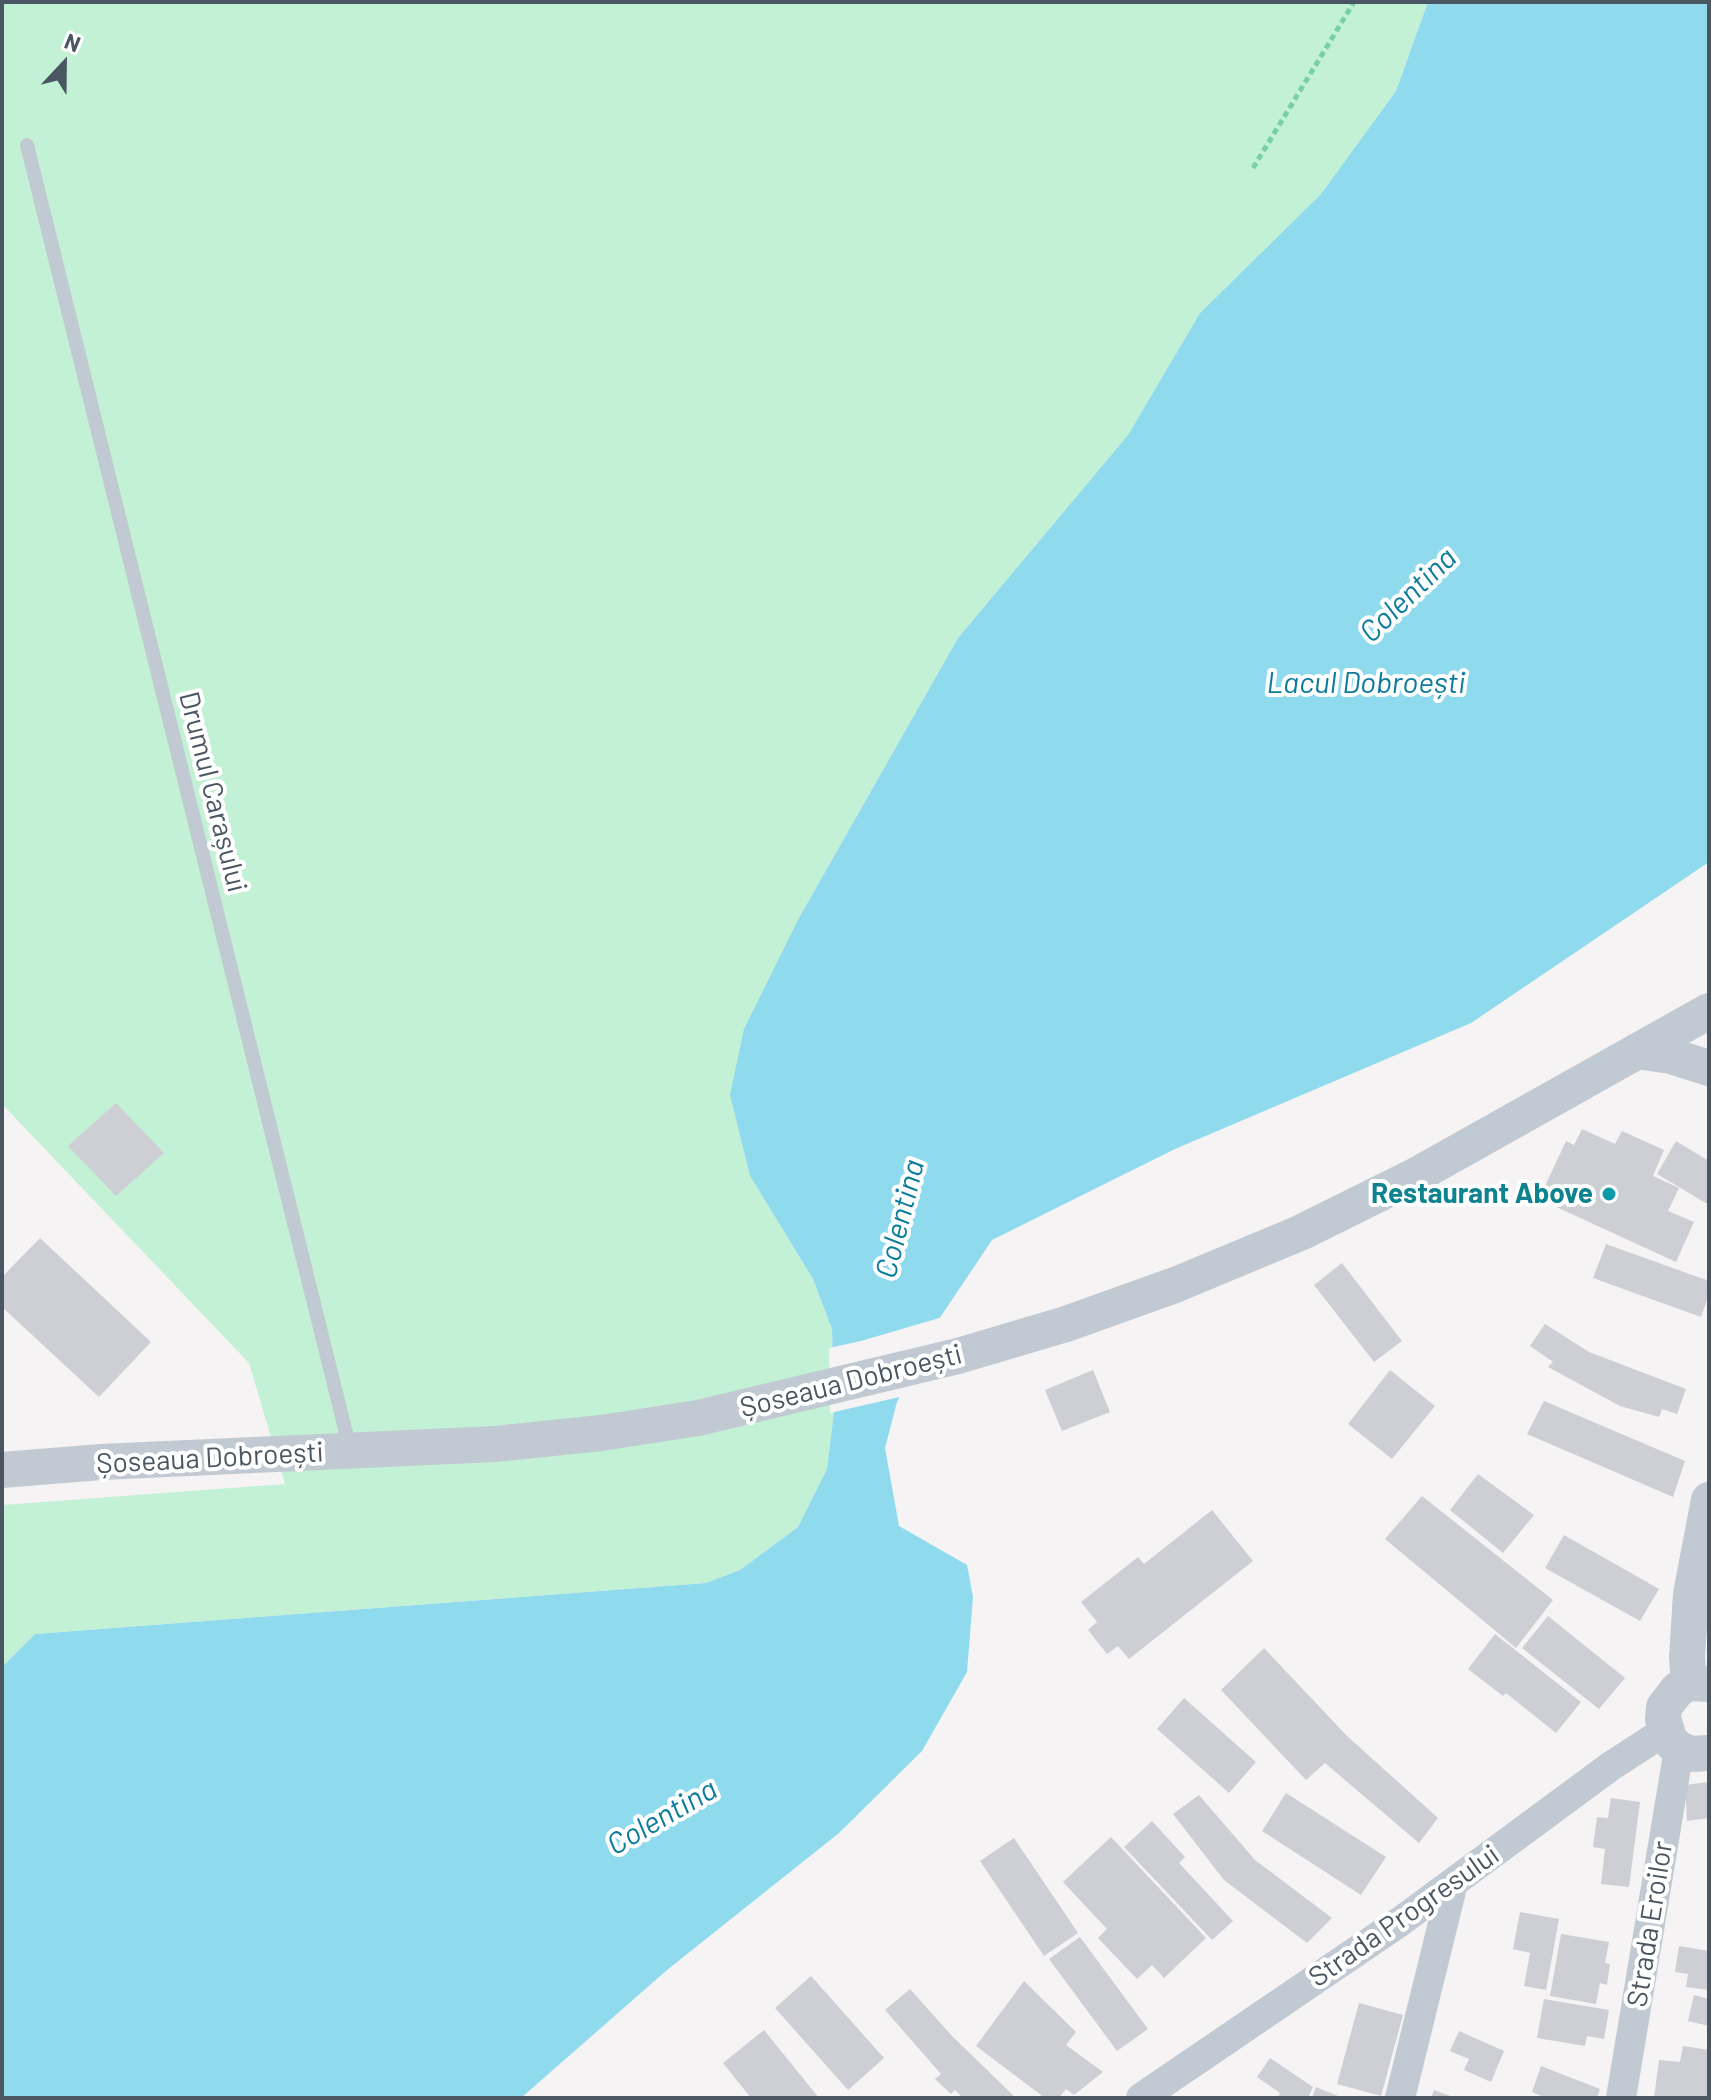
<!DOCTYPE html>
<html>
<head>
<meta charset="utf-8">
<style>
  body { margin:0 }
  #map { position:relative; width:1711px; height:2100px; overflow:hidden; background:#f5f3f3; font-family:Barlow,sans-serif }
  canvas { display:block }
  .frame { position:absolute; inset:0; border:4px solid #4a5661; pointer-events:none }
  .north { position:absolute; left:24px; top:24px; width:80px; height:80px; -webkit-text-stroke:6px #fff; paint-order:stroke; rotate:22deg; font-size:22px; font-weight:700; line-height:32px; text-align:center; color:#4a5661 }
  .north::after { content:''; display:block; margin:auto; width:28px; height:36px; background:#4a5661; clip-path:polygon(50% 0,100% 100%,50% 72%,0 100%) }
</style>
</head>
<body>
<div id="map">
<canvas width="1711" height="2100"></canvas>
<div class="frame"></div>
<div class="north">N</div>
</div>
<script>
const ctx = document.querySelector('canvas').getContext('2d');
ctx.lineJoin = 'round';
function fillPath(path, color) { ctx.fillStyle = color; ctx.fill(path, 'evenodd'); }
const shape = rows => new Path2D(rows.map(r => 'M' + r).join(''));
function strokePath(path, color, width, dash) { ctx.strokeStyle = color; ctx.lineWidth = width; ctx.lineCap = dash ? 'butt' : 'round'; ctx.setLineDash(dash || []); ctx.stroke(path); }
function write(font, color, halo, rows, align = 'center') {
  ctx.font = font + ' Barlow,sans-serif'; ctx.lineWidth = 8; ctx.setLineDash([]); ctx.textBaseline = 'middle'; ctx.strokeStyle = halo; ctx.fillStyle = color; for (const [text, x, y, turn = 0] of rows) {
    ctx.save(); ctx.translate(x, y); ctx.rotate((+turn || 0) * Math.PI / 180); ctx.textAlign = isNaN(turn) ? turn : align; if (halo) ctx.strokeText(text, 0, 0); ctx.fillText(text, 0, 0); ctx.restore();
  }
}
fillPath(shape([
  [2,2,1428,2,1396,91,1321,194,1200,313,1128,435,958,638,800,916,730,1095,750,1176,813,1279,832,1329,834,1411,827,1469,798,1527,740,1570,706,1583,35,1634,2,1667,2,1505,285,1484,249,1363,2,1104]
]), '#c3f1d5');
fillPath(shape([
  [1428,2,1709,2,1709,862,1471,1023,1175,1149,992,1240,933,1328,897,1402,885,1448,899,1526,967,1565,973,1597,967,1672,922,1751,839,1833,667,1970,521,2098,2,2098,2,1667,35,1634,706,1583,740,1570,798,1527,827,1469,834,1411,832,1329,813,1279,750,1176,730,1095,744,1029,800,916,958,638,1128,435,1200,313,1321,194,1396,91]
]), '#90daee');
fillPath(shape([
  [946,1316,904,1396,830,1413,829,1348,861,1341]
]), '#f5f3f3');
fillPath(shape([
  [116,1103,164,1153,116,1196,68,1146],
  [1582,1129,1615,1144,1622,1131,1664,1150,1653,1176,1679,1188,1668,1211,1694,1222,1676,1262,1539,1199,1566,1141,1574,1145],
  [1676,1141,1709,1161,1709,1205,1657,1174],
  [40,1238,151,1342,99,1397,2,1307,2,1277],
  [1606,1244,1709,1281,1709,1294,1701,1317,1593,1278],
  [1342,1263,1402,1341,1374,1362,1314,1285],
  [1545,1324,1589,1352,1686,1389,1677,1414,1662,1409,1659,1417,1620,1406,1548,1367,1553,1362,1530,1346],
  [1093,1370,1110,1412,1062,1431,1045,1390],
  [1390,1370,1435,1406,1392,1459,1348,1424],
  [1544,1401,1685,1461,1673,1497,1527,1434],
  [1478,1474,1534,1515,1503,1553,1450,1510],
  [1422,1496,1553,1600,1516,1648,1385,1539],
  [1212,1510,1253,1561,1129,1659,1118,1646,1107,1654,1088,1630,1097,1622,1081,1602,1138,1557,1144,1564],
  [1564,1535,1659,1589,1640,1621,1545,1568],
  [1548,1616,1625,1678,1599,1709,1522,1648],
  [1495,1634,1581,1702,1556,1733,1506,1693,1503,1696,1468,1669],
  [1264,1648,1346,1735,1438,1818,1419,1843,1325,1763,1306,1780,1221,1690],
  [1184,1698,1256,1762,1229,1793,1157,1729],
  [1709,1782,1709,1818,1687,1821,1685,1785],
  [1286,1793,1386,1857,1361,1895,1262,1831],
  [1199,1795,1255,1860,1332,1918,1307,1943,1224,1880,1173,1814],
  [1611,1798,1640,1802,1629,1887,1601,1884,1605,1849,1593,1847,1597,1817,1608,1818],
  [1152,1821,1185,1857,1179,1863,1233,1921,1212,1940,1124,1847],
  [1111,1837,1206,1938,1164,1978,1152,1965,1137,1979,1098,1938,1107,1929,1063,1882],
  [1014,1838,1078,1933,1044,1956,980,1861],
  [1520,1912,1559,1919,1546,1990,1524,1986,1530,1953,1513,1949],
  [1561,1934,1609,1942,1605,1963,1610,1964,1607,1985,1600,1983,1596,2004,1550,1996],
  [1080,1937,1148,2029,1117,2051,1049,1959],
  [1679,1946,1709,1951,1709,1990,1686,1987,1688,1974,1675,1972],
  [811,1976,884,2058,848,2090,775,2008],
  [1024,1981,1076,2032,1066,2045,1103,2072,1074,2095,1066,2089,1059,2098,1045,2098,976,2046],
  [910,1989,952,2036,1016,2098,963,2098,955,2090,951,2094,935,2079,941,2074,885,2010],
  [1694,1995,1709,1999,1709,2026,1688,2021],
  [1544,1999,1609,2010,1604,2039,1587,2036,1585,2046,1537,2038],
  [1359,2003,1403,2015,1381,2096,1337,2084],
  [764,2030,819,2098,751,2098,723,2063],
  [1459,2031,1504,2051,1491,2082,1464,2070,1469,2059,1450,2051],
  [1683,2046,1709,2050,1709,2098,1654,2098,1659,2060,1680,2062],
  [1270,2058,1313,2087,1308,2098,1278,2098,1280,2093,1257,2077],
  [1541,2066,1600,2089,1597,2098,1546,2098,1532,2092],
  [1316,2087,1343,2098,1312,2098],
  [1434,2090,1456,2098,1431,2098]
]), '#cdcfd5');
strokePath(shape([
  [1253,168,1354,2]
]), '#7ad0a6', 5, [6, 4]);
strokePath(shape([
  [27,145,350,1449]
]), '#c1cad2', 14);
strokePath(shape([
  [1141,2098,1401,1921,1611,1766,1665,1731],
  [1400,2098,1453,1883],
  [1621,2098,1679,1749]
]), '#c1cad2', 30);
strokePath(shape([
  [1637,1051,1671,1056,1709,1068],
  [2,1470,101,1462,495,1444,601,1433,698,1418,958,1356,1066,1324,1175,1285,1300,1233,1415,1176,1709,1011],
  [1689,1683,1687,1658,1691,1594,1709,1500],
  [1709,1684,1689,1683,1678,1689,1664,1707,1663,1719,1670,1741,1679,1749,1690,1754,1709,1753]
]), '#c1cad2', 36);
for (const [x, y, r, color] of [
  [1609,1194,8,"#0f9aa8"]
]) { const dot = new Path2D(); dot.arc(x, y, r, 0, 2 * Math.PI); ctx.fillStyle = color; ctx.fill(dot); strokePath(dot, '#fff', 3); }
write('28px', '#4a5661', '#fff', [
  ["Drumul Carașului",213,792,76],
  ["Șoseaua Dobroești",851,1381,-14],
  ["Șoseaua Dobroești",210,1458,-3],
  ["Strada Progresului",1404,1916,-35],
  ["Strada Eroilor",1650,1924,-81]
]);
write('bold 28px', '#0d838f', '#fff', [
  ["Restaurant Above",1593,1194]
], 'right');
write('italic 30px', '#0c7c9b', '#fff', [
  ["Colentina",1408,595,-44],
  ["Lacul Dobroești",1366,683],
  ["Colentina",900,1219,-76],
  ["Colentina",662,1817,-30]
]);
</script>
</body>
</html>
